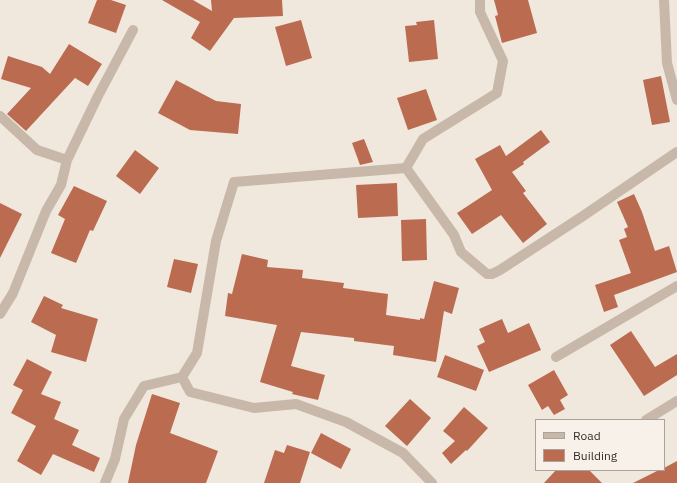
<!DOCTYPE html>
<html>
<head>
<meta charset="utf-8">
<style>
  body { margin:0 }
  #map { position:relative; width:677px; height:483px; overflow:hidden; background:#f0e7dd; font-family:"IBM Plex Sans",sans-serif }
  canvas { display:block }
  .legend { position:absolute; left:535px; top:419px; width:130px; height:52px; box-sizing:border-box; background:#f8f1e9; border:1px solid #aaa39c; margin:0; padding:5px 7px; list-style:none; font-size:12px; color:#352d29 }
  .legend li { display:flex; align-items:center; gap:8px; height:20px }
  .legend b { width:20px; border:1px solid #aaa39c }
</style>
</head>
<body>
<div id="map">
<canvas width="677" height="483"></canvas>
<ul class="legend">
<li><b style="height:5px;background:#c7b8aa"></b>Road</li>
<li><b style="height:11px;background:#bb6b50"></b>Building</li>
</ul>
</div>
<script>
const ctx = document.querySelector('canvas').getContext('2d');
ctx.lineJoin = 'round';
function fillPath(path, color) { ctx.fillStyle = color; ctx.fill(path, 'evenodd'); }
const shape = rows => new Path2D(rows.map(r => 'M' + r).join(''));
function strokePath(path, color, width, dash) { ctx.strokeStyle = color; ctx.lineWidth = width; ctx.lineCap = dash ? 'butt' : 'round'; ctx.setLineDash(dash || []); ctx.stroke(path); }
fillPath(shape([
  [97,0,111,0,126,5,116,33,88,23],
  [162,0,193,0,212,11,211,0,282,0,283,16,234,18,210,51,191,38,200,22],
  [494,0,528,0,537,33,502,43,495,16,498,15],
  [301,20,312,58,286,66,275,27],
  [434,20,438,59,409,62,405,26,417,25,416,22],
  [69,44,102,64,88,86,75,78,26,131,7,114,31,88,1,79,8,56,42,67,50,74],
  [661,76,670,122,652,125,643,80],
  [176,80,216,101,241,104,238,134,190,130,158,113],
  [426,89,437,120,408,130,397,98],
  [541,130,550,142,523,162,524,164,512,172,526,191,523,193,547,224,523,243,501,215,472,234,457,213,492,190,475,159,500,145,506,156],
  [364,139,373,162,360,165,352,143],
  [135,150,159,168,140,194,116,176],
  [397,183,398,216,358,218,356,185],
  [74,186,107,201,93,231,90,230,76,263,51,253,65,219,58,215],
  [634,194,642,212,655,251,669,246,677,272,614,295,618,307,604,312,595,285,631,273,619,240,627,237,624,229,628,227,617,202],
  [0,203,22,214,0,258],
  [426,219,427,260,402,261,401,220],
  [242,254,268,260,267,267,303,270,302,278,344,283,343,288,388,294,386,315,420,320,420,318,424,319,434,281,459,288,452,314,444,311,436,362,393,355,394,346,354,341,354,338,301,332,291,366,325,375,318,400,292,394,293,392,260,382,277,325,225,316,228,293,232,294],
  [174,259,198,264,191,293,167,287],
  [44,296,63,305,61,308,98,319,86,362,51,352,56,335,31,322],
  [502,319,508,333,529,323,541,350,489,372,477,346,485,342,479,329],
  [631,331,655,367,677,354,677,375,644,396,610,345],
  [445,355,484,370,476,391,437,377],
  [27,359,52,372,41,394,61,402,54,419,79,430,72,445,100,458,94,472,53,454,41,475,17,461,36,426,11,413,23,390,13,385],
  [554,370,568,395,560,400,565,409,554,415,548,406,542,410,528,385],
  [152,394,180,403,170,433,218,451,206,483,128,483,136,445],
  [410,399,431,418,407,446,385,426],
  [464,407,488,428,467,451,466,450,451,464,442,453,455,441,443,431],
  [321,433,351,449,341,469,311,453],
  [287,445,310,452,300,483,264,483,275,450,284,453],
  [677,461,677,483,633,483,659,470,664,470,664,468],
  [556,470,589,470,602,483,544,483]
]), '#bb6b50');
strokePath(shape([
  [664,0,667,63,677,100],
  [0,116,37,150,67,160,61,185,46,211,13,293,0,314],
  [67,160,98,96,133,30],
  [406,168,423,139,497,93,503,61,480,12,480,0],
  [556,357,677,286],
  [182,377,190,392,254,408,296,404,346,422,403,453,432,483],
  [646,420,677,401],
  [105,483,115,459,124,419,144,386,182,377,197,353,216,241,234,182,406,168,454,235,461,252,487,274,492,274,500,270,583,216,677,152]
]), '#c7b8aa', 10);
</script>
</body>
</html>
